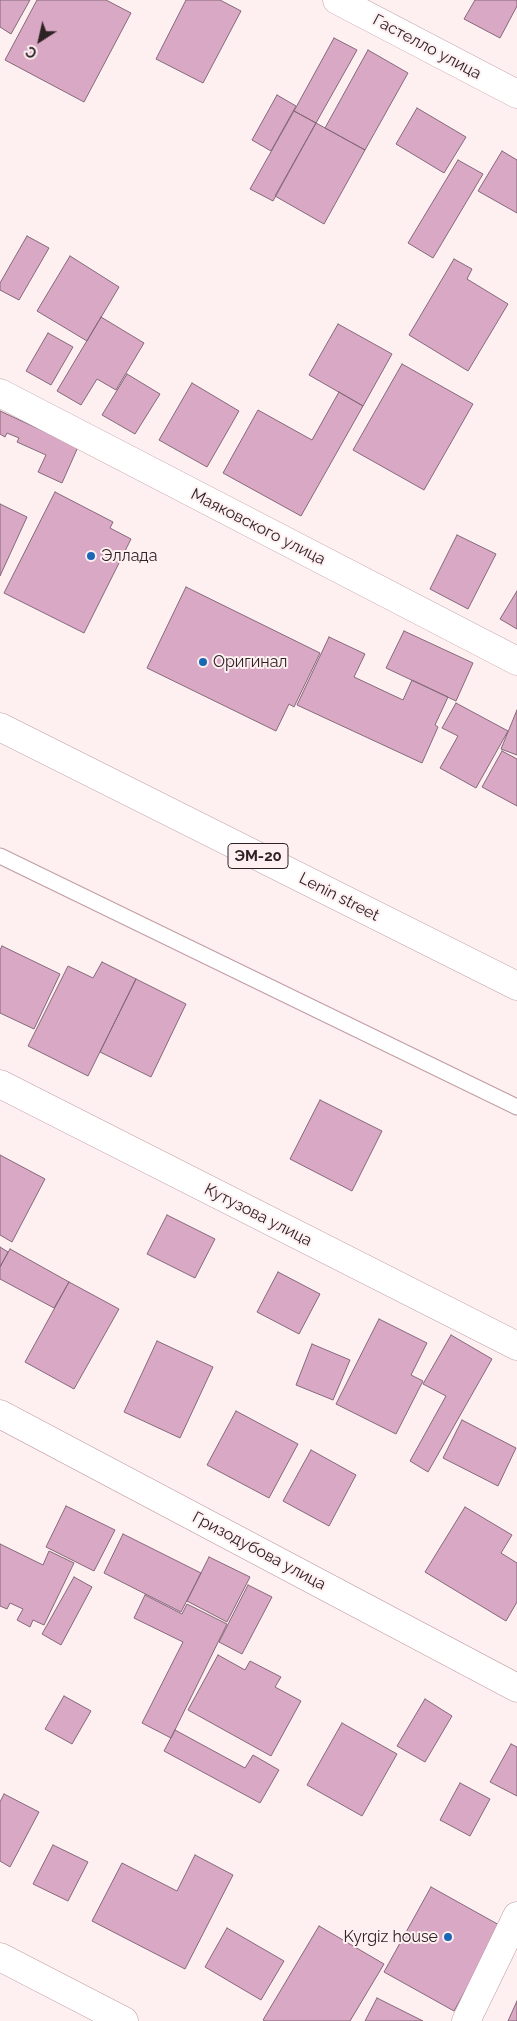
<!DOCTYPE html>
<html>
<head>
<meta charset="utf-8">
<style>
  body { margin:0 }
  #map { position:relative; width:517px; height:2021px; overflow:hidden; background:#feeff1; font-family:Raleway,sans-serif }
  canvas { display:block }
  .north { position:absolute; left:15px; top:15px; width:50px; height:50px; -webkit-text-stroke:4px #feeff1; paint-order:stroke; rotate:215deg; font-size:14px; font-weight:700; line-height:20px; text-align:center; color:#2f2224 }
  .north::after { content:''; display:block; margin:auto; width:18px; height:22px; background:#2f2224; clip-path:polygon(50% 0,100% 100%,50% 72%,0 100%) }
</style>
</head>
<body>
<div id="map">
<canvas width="517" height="2021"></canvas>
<div class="north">С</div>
</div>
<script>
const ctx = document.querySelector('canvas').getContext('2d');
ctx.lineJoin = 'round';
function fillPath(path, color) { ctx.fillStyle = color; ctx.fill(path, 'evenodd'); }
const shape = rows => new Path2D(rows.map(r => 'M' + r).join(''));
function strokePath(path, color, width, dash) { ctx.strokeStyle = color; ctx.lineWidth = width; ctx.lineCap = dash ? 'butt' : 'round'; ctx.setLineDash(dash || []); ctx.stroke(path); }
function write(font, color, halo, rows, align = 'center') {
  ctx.font = font + ' Raleway,sans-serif'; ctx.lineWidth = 4; ctx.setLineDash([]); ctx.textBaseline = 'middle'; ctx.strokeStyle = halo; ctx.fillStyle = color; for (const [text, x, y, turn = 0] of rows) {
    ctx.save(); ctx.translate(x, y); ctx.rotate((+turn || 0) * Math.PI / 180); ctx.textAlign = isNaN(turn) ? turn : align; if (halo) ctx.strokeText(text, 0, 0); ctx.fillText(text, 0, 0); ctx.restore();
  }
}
const building = shape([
  [0,0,30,0,11,34,0,27,0,0],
  [37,0,106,0,131,13,84,102,5,60,37,0],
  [186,0,220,0,241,11,203,83,156,59,186,0],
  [475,0,517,0,517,6,500,38,464,19,475,0],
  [334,38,357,50,316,123,294,111,334,38],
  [368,50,408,73,365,150,325,128,368,50],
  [277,95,296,106,271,151,252,140,277,95],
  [417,108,466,137,444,173,396,144,417,108],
  [294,111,316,123,273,201,250,189,294,111],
  [316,123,365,150,324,224,275,196,316,123],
  [502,151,517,160,517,213,478,191,502,151],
  [458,160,483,174,433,258,408,243,458,160],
  [27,236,49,248,19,300,0,290,0,283,27,236],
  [70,256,119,287,87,341,37,311,70,256],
  [454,259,472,269,467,279,508,304,468,371,409,335,454,259],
  [101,317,144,343,116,390,97,379,81,405,57,391,101,317],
  [338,324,392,354,363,406,309,375,338,324],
  [48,333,73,347,51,385,26,371,48,333],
  [402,364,473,404,424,490,353,450,402,364],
  [127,374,160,394,135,434,102,415,127,374],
  [192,383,239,411,207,467,159,440,192,383],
  [339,392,363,406,301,516,223,473,258,410,312,440,339,392],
  [0,411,78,447,62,483,38,472,46,455,17,442,19,438,7,433,5,437,0,434,0,411],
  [55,492,113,522,110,528,131,539,84,633,4,593,55,492],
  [0,504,27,517,0,576,0,504],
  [457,535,496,554,468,609,430,589,457,535],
  [186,587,320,653,294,707,289,704,276,731,147,668,186,587],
  [517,591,517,629,500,619,517,591],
  [404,631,473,663,456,701,386,668,404,631],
  [329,637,365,654,354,677,403,700,412,680,448,697,435,725,438,727,422,763,297,705,329,637],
  [456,703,508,731,476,788,440,768,458,736,442,728,456,703],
  [517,710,517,755,501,749,517,710],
  [502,751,517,759,517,806,482,787,502,751],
  [2,946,60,974,34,1029,0,1013,0,950,2,946],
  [102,962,136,979,88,1076,28,1046,68,966,93,978,102,962],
  [136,979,186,1004,151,1077,100,1052,136,979],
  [320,1100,382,1131,352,1191,290,1159,320,1100],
  [0,1155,45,1179,12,1242,0,1235,0,1155],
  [167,1215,215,1239,195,1278,147,1254,167,1215],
  [0,1247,8,1252,0,1267,0,1247],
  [10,1249,69,1282,54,1308,0,1279,0,1267,10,1249],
  [278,1272,320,1294,299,1334,257,1312,278,1272],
  [69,1282,119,1309,74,1389,25,1362,69,1282],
  [379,1319,427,1343,411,1375,423,1381,396,1434,336,1404,379,1319],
  [451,1335,492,1359,428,1472,410,1461,446,1396,423,1384,451,1335],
  [157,1341,213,1367,180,1438,124,1412,157,1341],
  [312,1344,350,1360,333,1400,296,1385,312,1344],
  [236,1411,298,1444,269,1498,207,1465,236,1411],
  [462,1420,516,1448,498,1486,443,1458,462,1420],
  [311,1450,356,1475,329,1526,283,1501,311,1450],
  [66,1506,115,1530,94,1571,46,1547,66,1506],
  [465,1507,512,1535,501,1553,517,1563,517,1602,506,1621,425,1572,465,1507],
  [123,1534,201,1573,181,1612,104,1573,123,1534],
  [0,1544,43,1565,49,1551,74,1563,44,1625,33,1620,30,1627,17,1620,23,1609,10,1603,7,1609,0,1606,0,1544],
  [209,1557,250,1577,227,1622,187,1601,209,1557],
  [74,1577,92,1587,61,1645,42,1634,74,1577],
  [248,1585,272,1597,242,1654,219,1642,248,1585],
  [145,1595,182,1614,187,1604,227,1624,171,1738,142,1723,183,1642,134,1618,145,1595],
  [218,1655,245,1670,250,1661,281,1677,275,1687,301,1701,271,1756,188,1710,218,1655],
  [64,1696,91,1711,72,1744,45,1729,64,1696],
  [425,1699,452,1716,425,1762,397,1746,425,1699],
  [342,1723,397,1754,362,1816,307,1785,342,1723],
  [175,1730,245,1768,253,1755,279,1770,260,1803,164,1751,175,1730],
  [511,1744,517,1747,517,1796,490,1782,511,1744],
  [460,1783,490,1799,470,1836,440,1820,460,1783],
  [4,1794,39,1812,10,1867,0,1861,0,1802,4,1794],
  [53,1845,88,1862,68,1901,33,1884,53,1845],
  [195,1855,233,1875,185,1969,92,1921,122,1863,177,1891,195,1855],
  [431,1887,501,1926,454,2011,384,1972,431,1887],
  [319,1926,384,1964,350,2021,265,2021,263,2020,319,1926],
  [227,1928,284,1961,261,2000,205,1967,227,1928],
  [377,1998,423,2021,365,2021,377,1998],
  [517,2001,517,2021,508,2021,517,2001]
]);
fillPath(building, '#d9a8c4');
strokePath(building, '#856979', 1);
const lane = shape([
  [0,856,517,1107]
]);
const street = shape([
  [337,0,517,94],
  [0,393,517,661],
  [0,1084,517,1346],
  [0,1414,517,1688],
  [0,1957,124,2021],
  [466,2021,517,1916]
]);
const primary = shape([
  [0,727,517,986]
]);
strokePath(lane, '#c09da4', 17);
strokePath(street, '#c09da4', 29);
strokePath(primary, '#c09da4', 29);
strokePath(lane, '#fff', 15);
strokePath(street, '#fff', 28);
strokePath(primary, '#fff', 28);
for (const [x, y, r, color] of [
  [91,556,5,"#1a67b6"],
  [203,662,5,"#1a67b6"],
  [448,1937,5,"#1a67b6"]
]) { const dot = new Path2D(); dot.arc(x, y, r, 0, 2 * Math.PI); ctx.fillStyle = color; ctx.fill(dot); strokePath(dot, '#feeff1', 2); }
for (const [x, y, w] of [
  [258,856,60]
]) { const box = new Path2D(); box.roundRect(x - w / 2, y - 12.5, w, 25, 4); ctx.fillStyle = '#feeff1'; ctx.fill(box); strokePath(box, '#2f2224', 1); }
write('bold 15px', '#2f2224', null, [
  ["ЭМ-20",258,856]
]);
write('16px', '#2f2224', '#feeff1', [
  ["Гастелло улица",427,47,28],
  ["Маяковского улица",258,527,27],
  ["Lenin street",339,897,27],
  ["Кутузова улица",258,1215,27],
  ["Гризодубова улица",259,1551,28]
]);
write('16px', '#2f2224', '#feeff1', [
  ["Эллада",101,556],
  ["Оригинал",213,662],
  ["Kyrgiz house",438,1937,"right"]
], 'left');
</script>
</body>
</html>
